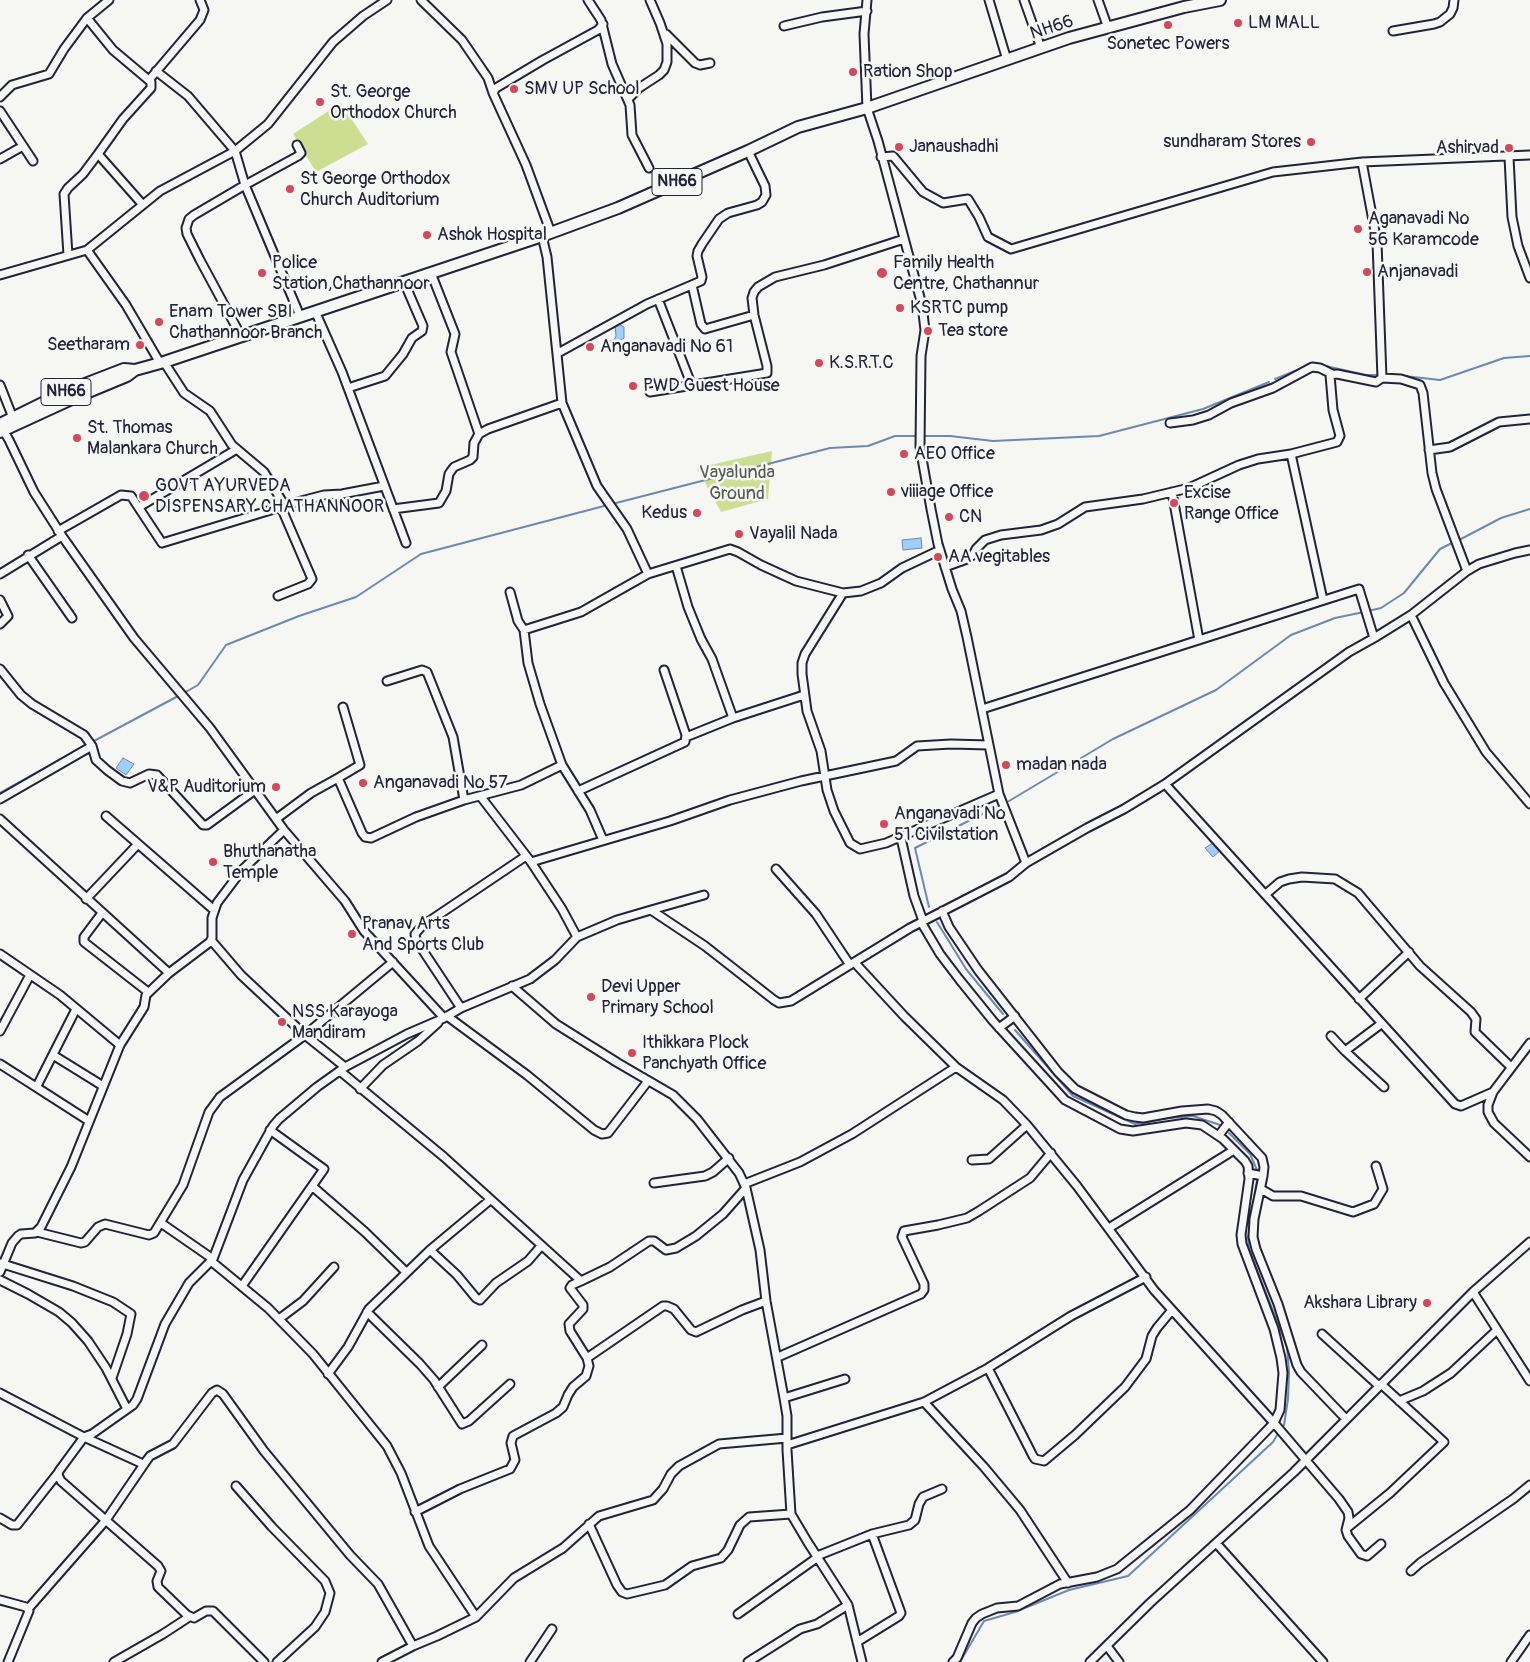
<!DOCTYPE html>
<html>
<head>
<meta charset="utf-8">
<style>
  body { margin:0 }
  canvas { display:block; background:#f6f6f2 }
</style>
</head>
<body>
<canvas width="1530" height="1662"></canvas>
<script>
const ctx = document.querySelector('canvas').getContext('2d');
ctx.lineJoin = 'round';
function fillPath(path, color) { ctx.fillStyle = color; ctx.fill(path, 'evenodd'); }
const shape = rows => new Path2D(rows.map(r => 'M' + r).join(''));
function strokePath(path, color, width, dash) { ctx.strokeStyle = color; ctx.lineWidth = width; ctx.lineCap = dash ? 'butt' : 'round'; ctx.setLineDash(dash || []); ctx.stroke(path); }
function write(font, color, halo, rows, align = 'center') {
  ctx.font = font + ' Pangolin,sans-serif'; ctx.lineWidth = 5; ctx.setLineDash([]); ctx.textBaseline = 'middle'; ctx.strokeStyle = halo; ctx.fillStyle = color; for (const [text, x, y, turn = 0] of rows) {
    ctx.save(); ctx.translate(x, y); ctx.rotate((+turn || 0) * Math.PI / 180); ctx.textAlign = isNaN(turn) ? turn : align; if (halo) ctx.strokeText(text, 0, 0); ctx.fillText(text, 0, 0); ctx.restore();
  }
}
fillPath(shape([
  [341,103,368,144,316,172,293,134],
  [772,451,768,499,721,512,697,468]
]), '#cdde92');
const water = shape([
  [618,324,624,327,624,338,609,347,610,341,614,340,616,336,615,325,618,324],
  [921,538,922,548,903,550,902,540,921,538],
  [123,758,134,764,126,775,116,768,123,758],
  [1213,843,1221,850,1213,857,1205,848,1213,843]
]);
fillPath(water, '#a1cefb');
strokePath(water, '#6e89ae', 1);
strokePath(shape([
  [1321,365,1366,375,1378,375],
  [1404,376,1440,380,1504,358,1530,356],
  [1275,379,1305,367],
  [923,436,950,436,993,441,1099,436,1203,409,1269,382],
  [616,503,830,448,868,446,895,436,918,436],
  [1459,540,1501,518,1530,509],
  [1368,611,1381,608,1404,593,1440,549,1452,543],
  [184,693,198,685,226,645,299,616,356,597,421,554,604,506],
  [94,741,180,695],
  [0,793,86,745],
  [1009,801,1113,739,1216,690,1291,635,1335,618,1364,612],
  [929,907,915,848,996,807],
  [937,922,966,969,1003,1014],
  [1015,1030,1073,1096,1135,1124,1169,1118,1193,1116,1220,1125],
  [1229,1133,1250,1154,1257,1170],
  [1257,1180,1248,1237,1249,1249,1287,1347,1289,1372,1288,1399,1284,1425,1281,1428],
  [960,1662,984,1621,1015,1612,1069,1590,1128,1576,1273,1442,1279,1432]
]), '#6e89ae', 2);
const minor = shape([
  [109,0,87,18,113,50,151,82,151,88,123,119,98,154,143,205],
  [421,0,462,40,488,78,493,93],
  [588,0,601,20,612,64,630,105,632,135,649,168],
  [989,0,1007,60],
  [1024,0,1041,48],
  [1098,0,1108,28],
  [784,26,822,17,867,11],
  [1393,31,1434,24,1440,22,1450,14,1453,8,1454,0],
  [666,34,695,63,700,65,710,63],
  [156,71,188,96,235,151,245,185,194,215,189,219,186,228,187,234,200,260,241,336],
  [149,80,200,20,204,10,200,0],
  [0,97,12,85,49,74,64,49,87,18],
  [628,99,639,88,659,75,664,70,667,62,667,44,660,23,650,0],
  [0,111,33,161],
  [297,145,301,153,298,156,245,185,300,316],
  [881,157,893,156,923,192,943,203,968,199,979,217,988,237,1011,249,1273,172,1362,162,1530,155],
  [1509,157,1512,217,1518,246,1530,278],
  [0,159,23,146],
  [551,233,526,165,493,93,496,88,543,60,598,30,603,24],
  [542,236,547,257,562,403,597,486,627,529,648,574],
  [87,250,126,305,160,363],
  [68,255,64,194,68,188,83,174,98,154],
  [431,273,455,334,451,352,479,434],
  [0,275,87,250,160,191,235,151,268,124,333,42,363,16,387,0],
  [692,285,701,324,705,329,754,315],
  [658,299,692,386],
  [315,311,342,372,406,543],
  [558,353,647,304,701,281,702,277,697,256,698,251,702,244,719,219,728,213,757,205,762,202,766,195,765,186,748,151],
  [164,362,184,393,210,411,232,445,264,472,285,506],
  [1382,378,1401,379,1420,385,1423,393,1432,473,1436,489,1467,571],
  [0,385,13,418],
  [348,388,385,376,403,354,412,338,422,331,423,326,404,282],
  [650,392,767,373,767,366,754,315,752,298,754,292,758,287,775,277,824,265,904,239],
  [1170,423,1193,420,1209,415,1231,403,1273,388,1312,367,1320,368,1332,374],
  [2,428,9,440,34,492,62,536,134,638,210,728,284,830,345,901,364,931,444,1018,461,1008,530,979,555,960,577,937,617,920,651,910,705,946,774,1000,779,1003,791,1001,910,928,1009,877,1026,863,999,794,967,637,961,611,952,589,938,544,931,509,920,447,921,356,925,330,922,305,878,141,867,108,864,34,867,0],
  [1429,450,1450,447,1499,422,1530,419],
  [1291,454,1323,600],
  [1172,492,1199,640],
  [282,506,324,495,342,494,384,486],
  [139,507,237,449],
  [393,509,439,503,446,491,449,474,451,471,454,467,470,460,473,457,474,443,479,434,488,429,562,403],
  [58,531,121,495,131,496,162,543,281,507,312,579,308,584,278,596],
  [28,555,72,618],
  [676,566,688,607,701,639,712,659,733,718],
  [945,567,967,559,973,555,976,549,985,540,1001,535,1041,530,1058,524,1085,507,1143,499,1189,488,1239,465,1258,459,1291,454,1337,442,1340,436,1333,410,1330,375,1337,374,1376,382,1382,378,1377,242,1362,162],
  [0,574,62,536],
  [510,592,518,621,524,630],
  [843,593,805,654,802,663,802,674,807,711,821,751,827,790,834,811,850,843,860,849,886,843,999,794],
  [0,600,8,616,0,624],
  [1411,615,1444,683,1486,752,1530,804],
  [0,669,21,695,32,704,84,735,92,746,96,760,107,770,122,781,130,783,149,774,157,775,203,825,207,825,255,790],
  [387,681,422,670,427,672,453,737,464,800],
  [982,709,1359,589,1374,638],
  [686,737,733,718,804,695],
  [562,765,590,810,603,840],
  [338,778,360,765,343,707],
  [1165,784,1455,1104,1461,1106,1493,1092],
  [578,791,685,742,686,735,664,670],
  [481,797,531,862,562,909,577,937],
  [0,799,92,746],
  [106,816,214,910],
  [0,819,169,973],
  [276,819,311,793,338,778,362,833,365,837,371,838,416,817,464,800,521,785,562,765,540,704,528,663,524,630,581,612,648,574,730,549,738,552,761,565,796,581,843,593,861,591,881,583,902,568,940,550],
  [901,838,914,896,923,921],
  [531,862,670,821,730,800,801,781,896,761,917,746,951,744,989,745],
  [1026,863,1087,828,1124,809,1165,784,1349,652,1374,638,1411,615,1467,571,1479,564,1515,553,1530,550],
  [776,869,816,914,850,965],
  [1266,894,1280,882,1289,879,1302,877,1335,879,1358,893,1420,966,1471,1012,1476,1019,1475,1032,1511,1067],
  [86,899,138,844],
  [651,910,704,895],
  [942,911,949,927,978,970,1058,1072,1075,1089,1126,1115,1135,1117,1143,1118,1182,1111,1208,1109,1216,1111,1222,1115,1262,1158,1264,1167,1263,1176,1254,1219,1253,1237,1256,1249,1278,1304,1297,1365,1301,1372,1346,1419],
  [102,913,84,937,84,942,148,992],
  [921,922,940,954,959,979,993,1021,1065,1100,1120,1129,1133,1131,1186,1123,1202,1125,1223,1139,1245,1161,1248,1166,1249,1179,1241,1235,1242,1244,1274,1329,1281,1358,1283,1373,1280,1410,1274,1423,1190,1510,1117,1569,1097,1577,1060,1584,1018,1606,997,1608,982,1614,976,1618,972,1623,957,1658,953,1662],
  [211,940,241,975,305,1035,345,1067],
  [0,954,60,995,120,1045],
  [855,963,904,1016,956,1067,1003,1100,1027,1125,1077,1186,1154,1290,1274,1423,1339,1499,1348,1512,1349,1518,1346,1530,1348,1536,1361,1554,1367,1556,1381,1544],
  [512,986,556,1024,618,1063,673,1095,697,1119,739,1173,746,1188,760,1250,766,1301,784,1398,787,1416,787,1450,791,1514,807,1541,848,1605,862,1662],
  [1359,999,1409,952],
  [461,1008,416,940,415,934,422,926,526,856],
  [447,1016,527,1075,594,1130,602,1134,608,1133,648,1081],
  [1381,1024,1345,1051,1384,1087],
  [999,1028,1015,1016],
  [0,1031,30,975],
  [1331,1036,1345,1051],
  [1530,1043,1493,1092,1488,1105,1488,1112,1494,1123,1530,1157],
  [53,1055,103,1086],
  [0,1064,89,1121],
  [340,1071,444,1157,581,1281,610,1267,649,1241,654,1241,666,1250,676,1248,696,1236,723,1214,746,1188],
  [37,1086,76,1009],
  [360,1089,383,1065,418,1041,438,1023],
  [1219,1135,1229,1122],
  [972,1160,989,1159,1027,1125],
  [1248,1173,1263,1176],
  [654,1183,705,1176,713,1172,729,1158],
  [744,1184,800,1162,852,1134,956,1067],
  [312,1186,365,1232,406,1272],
  [1261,1189,1273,1196,1301,1196,1353,1212,1374,1204,1383,1189,1376,1166],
  [161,1223,213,1259],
  [1109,1228,1234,1150],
  [37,1232,81,1243,85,1242,98,1227,105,1224,149,1235,154,1233,183,1185,209,1112,220,1097,305,1035,393,962],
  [430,1250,457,1275,476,1298,480,1300,496,1283,528,1261,541,1246],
  [211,1261,268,1308,313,1354,387,1446,401,1473,429,1546,476,1617,514,1578,563,1548,599,1516,653,1500,663,1489,671,1474,679,1466,719,1444,787,1438],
  [0,1263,73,1286,113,1302,131,1314,127,1334,112,1378],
  [0,1272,12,1243,18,1236,21,1234,35,1233,41,1227,71,1167,120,1045,144,1007,146,995,169,973,210,942,212,938,212,918,217,903,242,870,284,830],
  [0,1280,28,1294,59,1312,72,1323,88,1341,106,1368,127,1409],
  [242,1286,324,1169,270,1130],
  [1473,1292,1530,1381],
  [367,1312,420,1364,434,1380,462,1424,469,1421,510,1384],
  [279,1319,303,1301,334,1267],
  [1322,1334,1379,1386],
  [778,1357,921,1294,924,1290,924,1284,902,1237,904,1231,938,1225,967,1218,979,1211,1030,1178,1051,1153],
  [587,1358,663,1306,667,1306,674,1309,691,1330,696,1332,742,1310,766,1301],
  [988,1368,1033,1456,1035,1459,1044,1461,1075,1435,1125,1387,1146,1359,1152,1336,1157,1328,1172,1310],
  [328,1374,348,1347,369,1309,430,1250,490,1200],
  [438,1387,482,1345],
  [0,1393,84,1437,92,1434,133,1405,137,1399,165,1324,189,1283,213,1259,243,1180,273,1126,279,1119,317,1087,345,1067,407,1034,444,1018],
  [784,1398,845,1379],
  [1399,1401,1423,1391,1451,1373,1497,1330],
  [924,1402,984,1467,1020,1510,1068,1583],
  [787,1445,924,1402,988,1368,1071,1316,1146,1277],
  [143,1464,84,1437,59,1471,58,1475,61,1481,158,1566,161,1571,157,1581,158,1587,187,1615,194,1618,206,1611,213,1611,264,1662],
  [236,1486,272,1527,325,1581,330,1593,325,1612,315,1627,277,1662],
  [415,1512,460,1489,510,1469,515,1460,511,1443,513,1436,556,1413,563,1407,568,1395,573,1387,586,1376,589,1366,587,1358,570,1331,569,1324,583,1309,583,1305,570,1288,572,1285,581,1281],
  [0,1518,12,1525,17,1525,58,1473],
  [589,1524,617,1585,622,1592,627,1594,665,1585,692,1566,721,1558,728,1550,740,1525,749,1517,791,1514],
  [1347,1528,1390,1493,1444,1442,1381,1384],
  [1216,1543,1323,1662],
  [817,1556,872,1534,909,1525,915,1520,919,1504,923,1497,942,1489],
  [1411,1571,1420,1563,1513,1499,1530,1485],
  [0,1600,26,1607,29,1611,8,1662],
  [28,1609,106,1520,147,1460,150,1456,173,1444,212,1393,217,1390,223,1394,264,1451,350,1555,378,1584,413,1646],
  [738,1614,818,1557],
  [857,1642,899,1616,901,1613,872,1534],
  [1107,1646,1119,1662],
  [114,1662,163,1634,189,1617],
  [382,1662,413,1646,437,1636,476,1617],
  [530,1662,552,1629],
  [748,1662,800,1629,817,1624,848,1605],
  [1090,1662,1150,1603,1294,1472,1473,1292,1530,1242],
  [1511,1662,1530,1635]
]);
const highway = shape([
  [0,424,67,391,124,369,135,370,164,362,542,236,618,208,748,151,798,127,867,108,1069,38,1184,7,1220,0],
  [0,432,74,398,127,376,135,370]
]);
strokePath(minor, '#22223b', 11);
strokePath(highway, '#22223b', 14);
strokePath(minor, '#f6f6f2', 7);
strokePath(highway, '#f6f6f2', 10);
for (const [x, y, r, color] of [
  [1238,23,5,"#d1495b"],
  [1168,25,5,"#d1495b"],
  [853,72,5,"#d1495b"],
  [514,89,5,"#d1495b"],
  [320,102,5,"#d1495b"],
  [1311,142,5,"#d1495b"],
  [899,147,5,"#d1495b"],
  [1509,148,5,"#d1495b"],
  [290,189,5,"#d1495b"],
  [1358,229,5,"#d1495b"],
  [427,235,5,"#d1495b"],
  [1367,272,5,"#d1495b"],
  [262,273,5,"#d1495b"],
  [882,273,6,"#d1495b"],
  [900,308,5,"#d1495b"],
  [159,322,5,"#d1495b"],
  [928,331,5,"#d1495b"],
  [140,345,5,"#d1495b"],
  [590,347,5,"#d1495b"],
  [819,363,5,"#d1495b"],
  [633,386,5,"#d1495b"],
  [77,438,5,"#d1495b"],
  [904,454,5,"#d1495b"],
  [891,492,5,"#d1495b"],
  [144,496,6,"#d1495b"],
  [1174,503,5,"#d1495b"],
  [697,513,5,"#d1495b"],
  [949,517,5,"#d1495b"],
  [739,534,5,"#d1495b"],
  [938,557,5,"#d1495b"],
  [1006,765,5,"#d1495b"],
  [363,783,5,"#d1495b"],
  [276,787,5,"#d1495b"],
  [884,824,5,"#d1495b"],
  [213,862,5,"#d1495b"],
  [352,934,5,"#d1495b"],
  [591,997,5,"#d1495b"],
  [282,1022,5,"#d1495b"],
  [632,1053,5,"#d1495b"],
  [1427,1303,5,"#d1495b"]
]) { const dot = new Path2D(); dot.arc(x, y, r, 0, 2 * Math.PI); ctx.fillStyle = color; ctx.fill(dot); strokePath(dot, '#f6f6f2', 2); }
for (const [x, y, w] of [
  [677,182,50],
  [66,392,50]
]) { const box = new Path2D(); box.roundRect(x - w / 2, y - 13.5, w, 27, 4); ctx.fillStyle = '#f6f6f2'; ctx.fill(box); strokePath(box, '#22223b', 1); }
write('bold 16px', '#22223b', null, [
  ["NH66",677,182],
  ["NH66",66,392]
]);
write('18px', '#22223b', '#f6f6f2', [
  ["LM MALL",1248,23],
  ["Sonetec Powers",1168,44,"center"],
  ["Ration Shop",863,72],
  ["SMV UP School",524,89],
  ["St. George",330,92],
  ["Orthodox Church",330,113],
  ["sundharam Stores",1301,142,"right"],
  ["Janaushadhi",909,147],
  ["Ashirvad",1499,148,"right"],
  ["St George Orthodox",300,179],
  ["Church Auditorium",300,200],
  ["Aganavadi No",1368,219],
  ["56 Karamcode",1368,240],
  ["Ashok Hospital",437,235],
  ["Police",272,263],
  ["Station,Chathannoor",272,284],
  ["Family Health",893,263],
  ["Centre, Chathannur",893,284],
  ["Anjanavadi",1377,272],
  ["KSRTC pump",910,308],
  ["Enam Tower SBI",169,312],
  ["Chathannoor Branch",169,333],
  ["Tea store",938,331],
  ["Seetharam",130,345,"right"],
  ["Anganavadi No 61",600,347],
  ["K.S.R.T.C",829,363],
  ["PWD Guest House",643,386],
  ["St. Thomas",87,428],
  ["Malankara Church",87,449],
  ["AEO Office",914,454],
  ["GOVT AYURVEDA",155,486],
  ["DISPENSARY CHATHANNOOR",155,507],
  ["viiiage Office",901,492],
  ["Excise",1184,493],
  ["Range Office",1184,514],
  ["Kedus",687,513,"right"],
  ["CN",959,517],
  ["Vayalil Nada",749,534],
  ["AA vegitables",948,557],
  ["madan nada",1016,765],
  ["Anganavadi No 57",373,783],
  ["V&P Auditorium",266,787,"right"],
  ["Anganavadi No",894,814],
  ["51 Civilstation",894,835],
  ["Bhuthanatha",223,852],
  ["Temple",223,873],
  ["Pranav Arts",362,924],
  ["And Sports Club",362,945],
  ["Devi Upper",601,987],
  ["Primary School",601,1008],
  ["NSS Karayoga",292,1012],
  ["Mandiram",292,1033],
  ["Ithikkara Plock",642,1043],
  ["Panchyath Office",642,1064],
  ["Akshara Library",1417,1303,"right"]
], 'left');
write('18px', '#22223b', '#f6f6f2', [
  ["NH66",1052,28,-18]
]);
write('18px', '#555a55', '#f6f6f2', [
  ["Vayalunda",737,473],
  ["Ground",737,494]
]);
</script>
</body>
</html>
